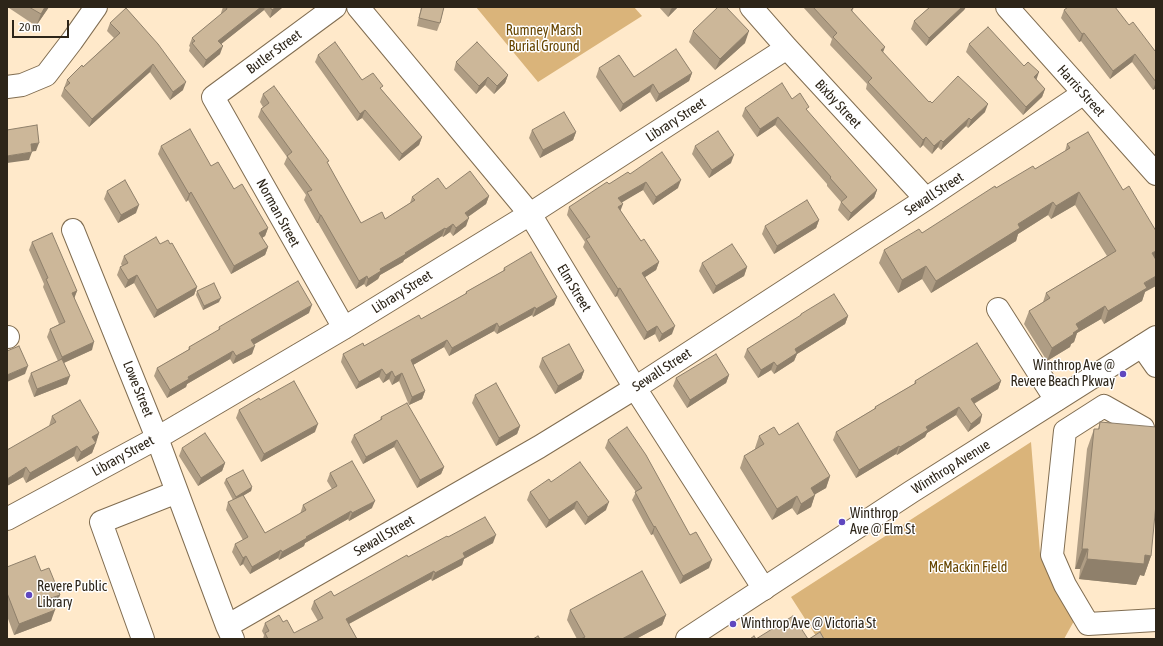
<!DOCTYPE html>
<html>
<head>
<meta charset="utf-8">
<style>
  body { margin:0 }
  #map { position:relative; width:1163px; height:646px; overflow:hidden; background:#ffe9ca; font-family:"Asap Condensed",sans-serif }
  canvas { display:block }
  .frame { position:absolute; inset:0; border:8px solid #2d2519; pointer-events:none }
  .scale { position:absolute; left:12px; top:20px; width:57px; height:18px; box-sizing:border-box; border:2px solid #2d2519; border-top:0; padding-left:5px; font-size:12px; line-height:14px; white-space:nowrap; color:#2d2519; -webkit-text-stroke:3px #fff; paint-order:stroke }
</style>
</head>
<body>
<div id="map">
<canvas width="1163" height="646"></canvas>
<div class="frame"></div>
<div class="scale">20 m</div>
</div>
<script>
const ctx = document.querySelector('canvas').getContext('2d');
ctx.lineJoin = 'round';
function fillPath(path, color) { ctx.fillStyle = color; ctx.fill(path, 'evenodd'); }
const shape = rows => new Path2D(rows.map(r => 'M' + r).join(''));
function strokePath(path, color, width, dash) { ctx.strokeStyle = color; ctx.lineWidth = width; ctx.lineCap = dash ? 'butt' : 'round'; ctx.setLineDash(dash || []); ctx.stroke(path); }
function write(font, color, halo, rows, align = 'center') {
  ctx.font = font + ' "Asap Condensed",sans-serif'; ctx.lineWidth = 3; ctx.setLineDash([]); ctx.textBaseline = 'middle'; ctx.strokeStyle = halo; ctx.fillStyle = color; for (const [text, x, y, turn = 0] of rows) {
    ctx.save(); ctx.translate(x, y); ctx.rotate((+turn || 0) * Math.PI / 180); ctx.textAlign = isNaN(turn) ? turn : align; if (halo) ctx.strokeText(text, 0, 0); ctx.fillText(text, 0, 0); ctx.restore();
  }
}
fillPath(shape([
  [476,7,634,7,642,16,538,82],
  [1031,442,1040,553,1074,621,1064,639,818,639,791,597]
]), '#dab47a');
const minor = shape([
  [335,7,213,97,344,328],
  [358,7,530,214,635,388,764,589],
  [751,7,787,48,926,199],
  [1007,7,1156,174],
  [7,87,22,85,46,75,72,41,96,7],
  [73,230,157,438,227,626,233,639],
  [998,309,1056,400],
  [7,337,8,337],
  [1143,428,1104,406,1065,431,1052,555,1065,585,1088,624,1156,620],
  [7,519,157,438,344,328,530,214,787,48],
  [227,626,539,447,635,388,926,199,1084,93],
  [143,639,101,522,177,492]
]);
const major = shape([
  [687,639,911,492,1156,337]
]);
const highway = shape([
  [1142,346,1156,366]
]);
strokePath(minor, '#806d51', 24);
strokePath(major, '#806d51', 24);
strokePath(highway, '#806d51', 24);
strokePath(minor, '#fff', 22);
strokePath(major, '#fff', 22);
strokePath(highway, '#fff', 22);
fillPath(shape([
  [9,7,49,7,36,26,9,8],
  [223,7,283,7,270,18,264,10,221,44,220,54,203,68,189,51,190,47,189,46,192,38,222,14,221,13],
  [421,7,444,7,440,23,437,31,417,26],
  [659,7,678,7,668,17],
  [803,7,854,7,852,12,883,53,929,102,932,103,985,112,968,128,966,126,941,150,938,147,932,154,923,145,920,148,866,89,867,84,830,45,832,39],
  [930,7,966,7,964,10,926,46,911,29,914,21],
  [1064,10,1129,25,1155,51,1156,51,1156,88,1153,90,1132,62,1110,79,1081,41,1079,42,1061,18],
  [110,23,183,90,170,100,150,72,89,127,61,96,67,80,83,67,114,38,107,31],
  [693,31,745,43,715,70,689,42],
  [969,44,1036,79,1045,89,1042,97,1023,115,966,52],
  [318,55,362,80,382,90,422,137,419,145,399,161,362,118,357,121,315,62],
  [456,62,508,75,505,83,494,94,485,85,476,94,454,70],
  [599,68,634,77,692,73,689,81,656,102,650,92,620,112,596,77],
  [263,94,328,164,361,223,385,219,410,203,412,197,446,189,489,196,486,204,468,217,466,226,453,236,450,232,443,237,442,236,404,260,403,262,380,275,378,279,366,287,364,284,356,289,318,223,317,223,304,200,306,195,284,164,287,157,258,117,261,109,263,107,260,102],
  [792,99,808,112,877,190,874,198,848,221,838,210,841,202,827,186,827,184,775,125,757,137,742,116,745,108],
  [532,130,576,132,573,140,540,158,529,138],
  [1088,132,1145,292,1142,301,1104,324,1101,319,1077,333,1074,342,1071,344,1070,347,1047,361,1024,324,1029,311,1043,302,1046,293,1107,256,1075,205,1051,219,1048,215,1018,234,1016,241,931,293,922,279,898,293,879,263,884,250,922,233,996,188,1035,169,1065,151,1067,144],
  [161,146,211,166,234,189,268,228,265,236,262,238,268,247,265,255,231,274,188,200,186,202,158,154],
  [695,146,731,163,709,178,692,154],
  [630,174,678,188,653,205,643,190,621,202,620,210,641,241,659,262,656,270,645,277,672,334,659,342,655,334,644,340,617,296,615,297,583,247,585,242,567,215,569,207,609,184],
  [107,191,136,213,118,223,104,199],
  [819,220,816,228,774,254,762,234,765,226],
  [32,242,77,291,74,297,92,350,64,363,67,384,34,397,28,381,31,373,58,361,47,337,50,329,59,324,43,287,44,284,29,250],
  [160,244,197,287,194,295,154,318,134,283,125,288,117,275,120,267,122,266,121,264,124,256],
  [702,263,747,267,744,276,713,294,699,271],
  [504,268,557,297,554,305,533,317,532,315,497,334,494,331,449,356,444,347,413,365,425,391,422,399,409,405,399,381,392,385,389,379,383,383,379,377,356,389,341,362,343,354,364,346,421,319,465,294,466,292,503,271],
  [197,291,219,302,203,310,196,295],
  [309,313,254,344,252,354,233,364,230,359,187,384,186,387,167,398,154,376,157,368,188,350,189,347,218,331,219,327],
  [801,314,848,316,845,324,797,354,794,361,774,374,771,370,758,378,744,357,747,349,800,316],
  [542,358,584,371,581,379,555,394,539,367],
  [729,375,726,383,687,408,673,386,676,378],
  [915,381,1001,381,998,389,974,404,982,415,980,423,968,432,956,415,927,433,925,437,897,455,896,454,856,478,833,440,836,432,874,409,875,407,914,384],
  [475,395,520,426,517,434,496,446,472,403],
  [260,400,315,432,261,462,236,418,239,410],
  [52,416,99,433,92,453,77,462,74,456,26,483,23,477,7,486,49,426],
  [381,417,444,467,441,474,417,488,394,447,363,464,351,442,354,435,380,420],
  [1100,422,1151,556,1144,576,1140,575,1136,585,1079,579,1080,569,1075,569,1087,449,1094,429,1098,429],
  [779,435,830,476,826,488,815,494,811,507,797,515,792,508,772,520,740,468,744,456,755,449,755,448,759,436],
  [608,440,709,568,680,584,653,534,651,535,647,528,632,500,636,492,605,448],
  [182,448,225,463,222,471,198,486,179,456],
  [330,473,372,508,349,521,348,519,305,543,304,546,279,560,278,558,250,574,243,564,240,566,232,552,235,544,243,540,226,510,228,502,233,500,224,483,226,479,252,487,251,491,243,496,265,533,300,514,303,505,332,489,327,481],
  [551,482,606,510,585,525,574,509,546,528,527,500,530,492],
  [448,537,493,543,464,559,462,565,432,581,431,579,349,624,357,639,263,639,264,635,262,631,265,623,283,622,294,633,318,621,311,609,314,601,334,596],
  [7,567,41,571,60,595,55,606,54,607,51,621,14,635,7,616],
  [570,610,666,615,662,625,636,639,577,639,567,620]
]), '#af9d84');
fillPath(shape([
  [45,7,49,7,36,26,41,14],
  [261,7,265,7,264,10,215,49,218,41],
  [276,7,283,7,270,18,272,10],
  [673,7,678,7,668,17,671,9],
  [962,7,966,7,964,10,926,46,929,38],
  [749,31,745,43,715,70,720,59],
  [1084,33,1081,41,1079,42,1082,34],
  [223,46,220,54,203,68,206,60],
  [885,47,882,55,881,50],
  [1135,54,1132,62,1110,79,1113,71],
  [153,64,150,72,89,127,92,119],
  [1039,72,1036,81,1034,77],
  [692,73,689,81,656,102,659,94],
  [508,75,505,83,494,94,497,86],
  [488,77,485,85,476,94,479,86],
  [186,82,183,90,170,100,173,92],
  [1156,82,1156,88,1153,90],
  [653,84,650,92,620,112,623,104],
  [1045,89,1042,97,1023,115,1026,107],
  [988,104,985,112,968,128,971,120],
  [365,110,362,118,357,121,360,114],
  [778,117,775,125,757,137,760,129],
  [969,118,966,126,941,150,943,142],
  [576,132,573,140,540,158,543,150],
  [422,137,419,145,399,161,402,154],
  [926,137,923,145,920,148,923,140],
  [941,140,938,147,932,154,934,146],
  [39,143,36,151,28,152,31,144],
  [32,152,29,160,7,163,7,156],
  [734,155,731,163,709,178,712,170],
  [681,180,678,188,653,205,656,197],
  [646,182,643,190,616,206,618,198],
  [877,190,874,198,848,221,851,213],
  [191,192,188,200,186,202,189,194],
  [1079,192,1075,205,1051,219,1056,206],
  [489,196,486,204,462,221,465,213],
  [1053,202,1048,215,1018,234,1016,241,931,293,936,281,1018,224],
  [623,204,620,212,618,207],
  [139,205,136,213,118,223,121,215],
  [320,215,321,215,318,223,317,223],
  [469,218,466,226,453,236,456,228],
  [819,220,816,228,774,254,777,246],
  [453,224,450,232,443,237,446,229],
  [268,228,265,236,257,241,259,233],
  [445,228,442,236,404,260,403,262,380,275,378,279,366,287,368,279,380,269],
  [268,247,265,255,231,274,234,266],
  [1156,251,1156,261,1152,253],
  [659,262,656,270,639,281,642,273],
  [926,266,922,279,898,293,902,280],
  [747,267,744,276,713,294,716,286],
  [137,275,134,283,125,288,128,280],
  [367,276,364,284,356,289,359,281],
  [1156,276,1156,286,1145,292,1142,301,1104,324,1108,311,1144,283],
  [197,287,194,295,154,318,157,310],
  [620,288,617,296,615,297,618,289],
  [77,291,74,299,72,293],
  [557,297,554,305,533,317,536,309],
  [221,298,219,302,203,310,204,306],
  [312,305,309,313,248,348,251,340],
  [1105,306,1101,319,1077,333,1074,342,1071,344,1070,347,1047,361,1052,348,1076,324],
  [535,307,532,315,497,334,499,327],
  [848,316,845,324,797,354,794,361,774,374,777,366,795,349],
  [497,323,494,331,449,356,452,348],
  [657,326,655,334,644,340,647,332],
  [675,326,672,334,659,342,662,334],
  [447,340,444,347,408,368,411,360],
  [94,342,92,350,59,365,62,357],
  [255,346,252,354,233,364,236,356],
  [233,351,230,359,187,384,186,387,167,398,170,390,188,377],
  [774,362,771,370,758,378,761,370],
  [28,366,25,374,7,382,7,375],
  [382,369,379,377,356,389,359,382],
  [392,371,389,379,383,383,386,375],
  [584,371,581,379,555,394,558,386],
  [402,373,399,381,392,385,395,377],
  [729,375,726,383,687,408,690,400],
  [70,376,67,384,34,397,37,389],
  [1001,381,998,389,968,407,971,399],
  [425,391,422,399,409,405,412,397],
  [959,407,956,415,927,433,925,437,897,455,900,447,926,427],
  [982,415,980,423,968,432,971,424],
  [318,424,315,432,261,462,264,454],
  [520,426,517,434,496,446,499,438],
  [99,433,96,443,92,437],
  [397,440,394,447,363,464,366,457],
  [96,443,92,453,77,462,81,452],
  [77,446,74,456,26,483,30,473],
  [899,446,896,454,856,478,859,470],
  [225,463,222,471,198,486,201,478],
  [26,467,23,477,7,486,7,479],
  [444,467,441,474,417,488,420,480],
  [830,476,826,488,807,499,811,488],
  [252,487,251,491,234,501,236,497],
  [815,495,811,507,797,515,801,504],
  [797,496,792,508,772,520,777,509],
  [375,501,372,508,349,521,352,513],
  [577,501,574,509,546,528,549,520],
  [609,502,606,510,585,525,588,517],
  [351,511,348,519,305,543,304,546,279,560,282,552,306,537],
  [655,526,653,534,651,535,654,527],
  [496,535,493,543,464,559,462,565,432,581,435,573,463,553],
  [1082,549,1088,549,1080,569,1075,569],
  [281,550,278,558,250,574,252,567],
  [1145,555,1151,556,1144,576,1140,575,1136,585,1079,579,1087,559],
  [246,556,243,564,240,566,243,558],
  [712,560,709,568,680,584,683,576],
  [434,571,431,579,343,627,346,619],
  [60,595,55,606,46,610,51,598],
  [55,610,51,621,14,635,19,624],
  [666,615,662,625,636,639,622,639]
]), '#8f806b');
const building = shape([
  [29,7,45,7,41,14,29,7],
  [226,7,261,7,218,41,223,46,206,60,192,43,195,41,192,38,227,9,226,7],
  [270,7,276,7,272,10,270,7],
  [422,7,444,7,440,23,419,18,422,7],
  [718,7,726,7,749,31,720,59,693,31,718,7],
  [813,7,854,7,851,10,885,47,881,50,929,102,930,101,932,103,958,76,988,104,971,120,969,118,943,142,941,140,934,146,926,137,923,140,868,82,872,78,833,37,837,33,813,7],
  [930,7,962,7,929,38,914,21,930,7],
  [1068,7,1115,7,1129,25,1133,22,1155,51,1156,51,1156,82,1135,54,1113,71,1084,33,1082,34,1064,10,1068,7],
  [126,8,158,44,186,82,173,92,153,64,92,119,64,88,70,83,67,80,82,65,83,67,120,33,110,23,126,8],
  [988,27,1024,66,1028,62,1039,72,1034,77,1045,89,1026,107,969,44,988,27],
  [335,42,362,80,373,73,383,86,380,88,422,137,402,154,365,110,360,114,318,55,335,42],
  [477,42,508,75,497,86,488,77,479,86,456,62,477,42],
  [676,49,692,73,659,94,653,84,623,104,599,68,619,55,634,77,676,49],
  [782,83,792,99,800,93,809,107,806,109,877,190,851,213,841,202,847,197,830,178,831,177,778,117,760,129,745,108,782,83],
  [274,86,329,161,327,162,361,223,382,212,385,219,415,200,412,197,438,178,446,189,470,171,489,196,465,213,469,218,456,228,453,224,446,229,445,228,405,253,406,254,380,269,381,271,368,279,367,276,359,281,321,215,320,215,307,192,312,190,287,156,292,152,261,109,269,103,263,94,274,86],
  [564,112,576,132,543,150,532,130,564,112],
  [37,125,39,143,31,144,32,152,7,156,7,130,37,125],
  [190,129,211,166,218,162,234,189,242,184,268,228,259,233,268,247,234,266,191,192,189,194,161,146,190,129],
  [718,131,734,155,712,170,695,146,718,131],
  [1088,132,1123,190,1129,186,1156,231,1156,251,1152,253,1156,260,1156,276,1144,283,1147,288,1108,311,1105,306,1076,324,1079,329,1073,333,1074,334,1052,348,1029,311,1050,298,1046,293,1116,251,1079,192,1056,206,1053,202,1018,224,1020,228,936,281,926,266,902,280,884,250,919,229,922,233,995,186,996,188,1033,166,1035,169,1070,148,1067,144,1088,132],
  [662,152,681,180,656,197,646,182,618,198,623,204,618,207,641,241,644,239,659,262,642,273,675,326,662,334,657,326,647,332,620,288,618,289,586,239,590,237,569,207,607,182,609,184,628,172,630,174,662,152],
  [125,180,139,205,121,215,107,191,125,180],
  [807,200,819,220,777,246,765,226,807,200],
  [52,233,77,291,72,293,94,342,62,357,50,329,65,322,46,279,48,278,32,242,52,233],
  [156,237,160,244,168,240,170,244,172,243,197,287,157,310,137,275,128,280,120,267,128,263,124,256,156,237],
  [732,244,747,267,716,286,702,263,732,244],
  [531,252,557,297,536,309,535,307,499,327,497,323,452,348,447,340,411,360,425,391,412,397,402,373,395,377,392,371,386,375,382,369,359,382,343,354,363,343,364,346,419,315,421,319,467,293,466,292,505,270,504,268,531,252],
  [298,281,312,305,251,340,255,346,236,356,233,351,188,377,189,379,170,390,157,368,190,349,189,347,220,329,219,327,298,281],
  [214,283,221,298,204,306,197,291,214,283],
  [834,294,848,316,795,349,797,353,777,366,774,362,761,370,747,349,801,315,801,314,834,294],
  [977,343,1001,381,971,399,982,415,971,424,959,407,926,427,928,430,900,447,899,446,859,470,836,432,876,408,875,407,916,383,915,381,977,343],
  [569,344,584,371,558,386,542,358,569,344],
  [19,346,28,366,7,375,7,351,19,346],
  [716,354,729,375,690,400,676,378,716,354],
  [62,359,70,376,37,389,31,373,62,359],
  [294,381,318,424,264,454,239,410,259,398,260,400,294,381],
  [496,383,520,426,499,438,475,395,496,383],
  [80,400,99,433,92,437,96,443,81,452,77,446,30,473,26,467,7,479,7,450,56,422,52,416,80,400],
  [407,403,444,467,420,480,397,440,366,457,354,435,382,419,381,417,407,403],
  [1100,422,1156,427,1156,504,1151,556,1145,555,1144,564,1087,559,1088,549,1082,549,1094,429,1099,429,1100,422],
  [798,423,830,476,811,488,815,495,801,504,797,496,777,509,744,456,764,444,759,436,774,427,779,435,798,423],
  [627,427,646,455,690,535,696,532,712,560,683,576,655,526,654,527,650,520,635,492,642,488,608,440,627,427],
  [205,433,225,463,201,478,182,448,205,433],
  [352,461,375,501,352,513,351,511,306,537,307,538,282,552,281,550,252,567,246,556,243,558,235,544,248,537,228,502,243,495,265,533,306,510,303,505,337,486,330,473,352,461],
  [580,462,609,502,588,517,577,501,549,520,530,492,549,479,551,482,580,462],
  [243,470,252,487,236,497,226,479,243,470],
  [485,517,496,535,463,553,465,557,435,573,434,571,346,619,357,639,268,639,265,633,269,631,265,623,279,615,283,622,287,620,294,633,323,618,314,601,331,591,334,596,407,555,408,557,447,536,448,537,485,517],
  [35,556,41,571,49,568,60,595,51,598,55,610,19,624,7,593,7,567,35,556],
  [642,571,666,615,622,639,581,639,585,637,570,610,642,571],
  [793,616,808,639,756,639,793,616],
  [820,632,824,639,809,639,820,632],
  [538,636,540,639,533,639,538,636],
  [754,636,756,639,750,639,754,636]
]);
fillPath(building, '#ccb799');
strokePath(building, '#8f806b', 1);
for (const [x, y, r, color] of [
  [1123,374,4,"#5f47bf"],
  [842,522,4,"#5f47bf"],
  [29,595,4,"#5f47bf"],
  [733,624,4,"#5f47bf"]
]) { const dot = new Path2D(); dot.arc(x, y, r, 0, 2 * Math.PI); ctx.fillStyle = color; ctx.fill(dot); strokePath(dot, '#fff', 1.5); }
write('14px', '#674500', '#fff', [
  ["Rumney Marsh",544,31],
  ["Burial Ground",544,47],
  ["McMackin Field",968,568]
]);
write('14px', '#2d2519', '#fff', [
  ["Butler Street",274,52,-36],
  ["Harris Street",1081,91,48],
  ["Bixby Street",838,104,47],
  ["Library Street",676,120,-33],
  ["Sewall Street",934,194,-33],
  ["Norman Street",278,213,61],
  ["Elm Street",574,288,59],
  ["Library Street",402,292,-32],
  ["Sewall Street",662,370,-33],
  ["Lowe Street",138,389,68],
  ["Library Street",123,456,-29],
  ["Winthrop Avenue",951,467,-32],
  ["Sewall Street",384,536,-30]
]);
write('14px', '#2d2519', '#fff', [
  ["Winthrop Ave @",1115,366,"right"],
  ["Revere Beach Pkway",1115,382,"right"],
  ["Winthrop",850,514],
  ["Ave @ Elm St",850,530],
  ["Revere Public",37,587],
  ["Library",37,603],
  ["Winthrop Ave @ Victoria St",741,624]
], 'left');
</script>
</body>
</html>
